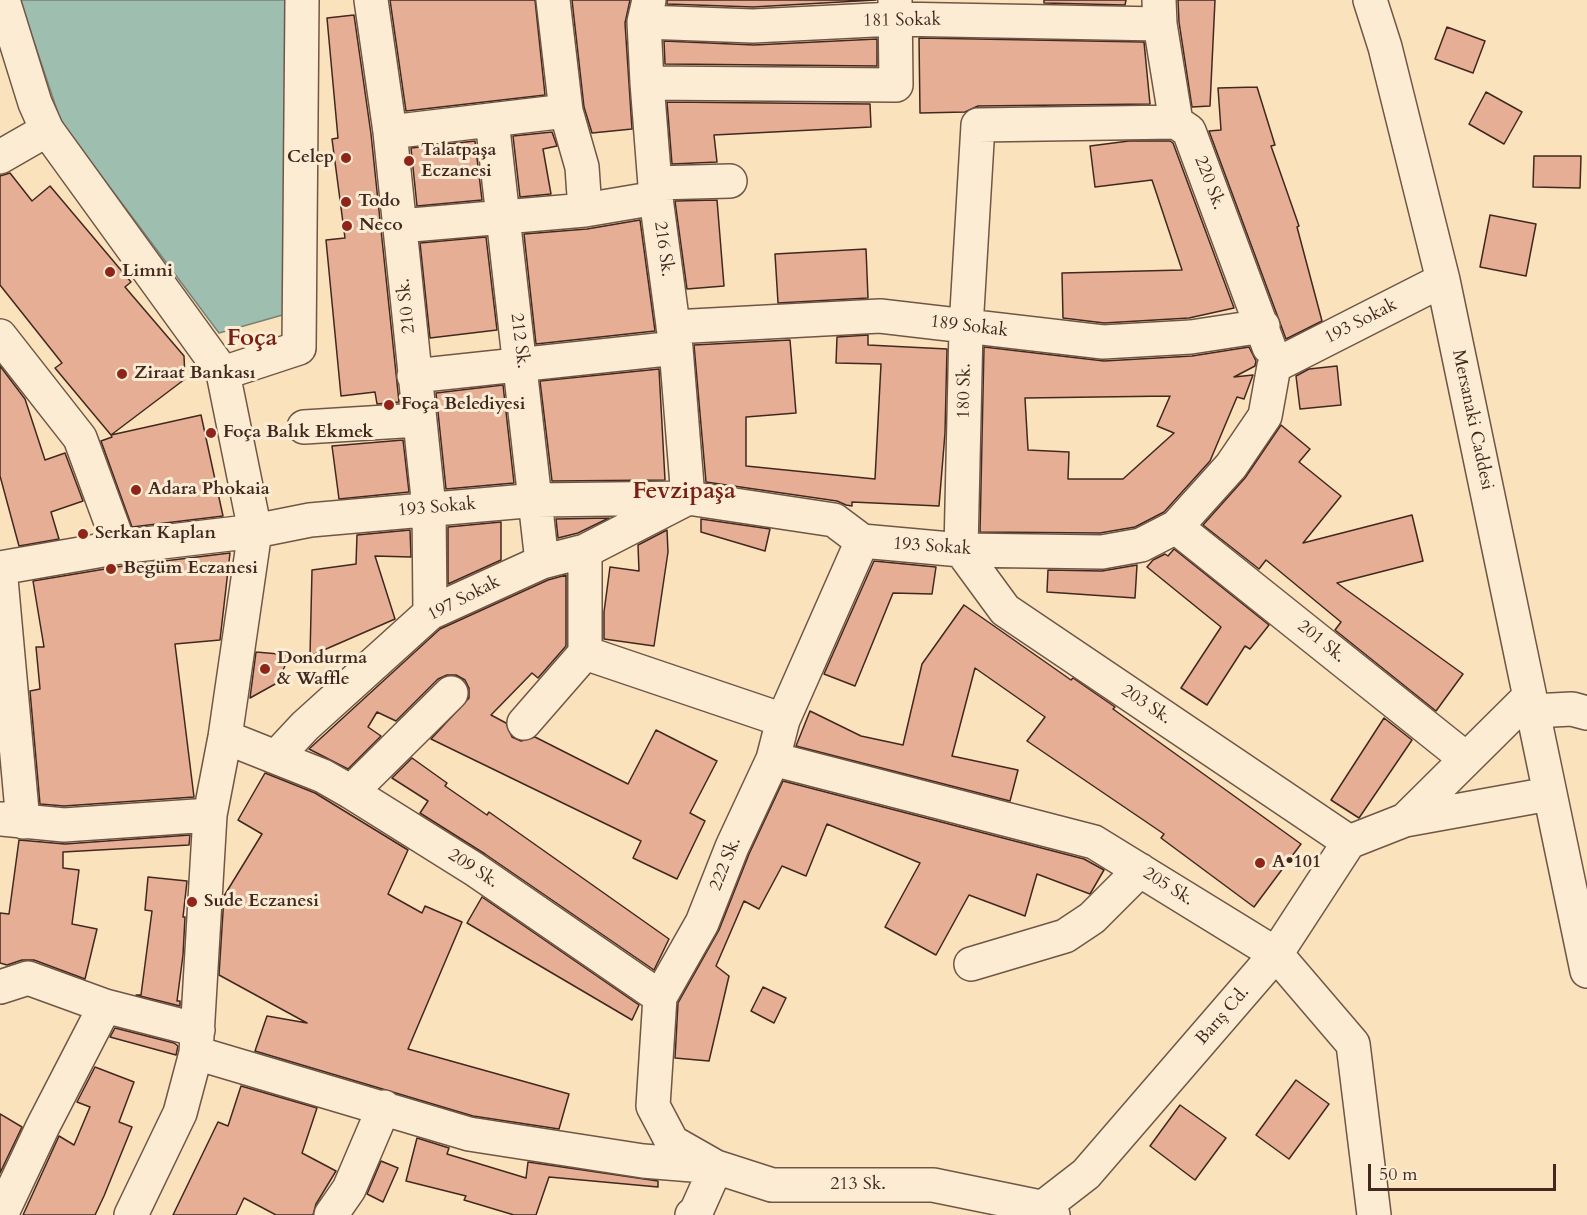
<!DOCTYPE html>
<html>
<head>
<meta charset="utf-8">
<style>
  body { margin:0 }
  #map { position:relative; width:1587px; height:1215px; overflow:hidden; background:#f9e2bc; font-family:Cardo,serif }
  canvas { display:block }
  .scale { position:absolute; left:1368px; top:1164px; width:188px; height:27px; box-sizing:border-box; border:3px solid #42281f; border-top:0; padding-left:8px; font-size:18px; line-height:21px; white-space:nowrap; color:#42281f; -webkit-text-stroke:4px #fbecd3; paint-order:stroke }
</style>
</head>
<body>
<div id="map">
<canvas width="1587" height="1215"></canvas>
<div class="scale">50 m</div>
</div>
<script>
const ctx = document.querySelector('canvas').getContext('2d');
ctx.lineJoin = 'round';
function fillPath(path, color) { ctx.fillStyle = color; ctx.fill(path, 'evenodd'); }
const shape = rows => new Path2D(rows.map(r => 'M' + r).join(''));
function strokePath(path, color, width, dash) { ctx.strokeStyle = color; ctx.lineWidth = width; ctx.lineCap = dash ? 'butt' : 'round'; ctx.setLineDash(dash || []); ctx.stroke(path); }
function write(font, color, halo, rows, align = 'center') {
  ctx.font = font + ' Cardo,serif'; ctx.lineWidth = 6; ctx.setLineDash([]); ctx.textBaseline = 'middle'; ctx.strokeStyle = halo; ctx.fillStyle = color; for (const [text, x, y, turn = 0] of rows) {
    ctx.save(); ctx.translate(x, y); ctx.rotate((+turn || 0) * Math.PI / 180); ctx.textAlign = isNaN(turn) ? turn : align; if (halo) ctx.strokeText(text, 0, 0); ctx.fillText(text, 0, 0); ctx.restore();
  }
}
const water = shape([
  [20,0,287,0,286,314,219,333,61,122,20,0]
]);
fillPath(water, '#9ebeb0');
strokePath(water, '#798276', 1.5);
const building = shape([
  [390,0,535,0,545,95,406,111,390,0],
  [572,0,630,0,625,23,632,129,592,133,584,107,572,0],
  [667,0,876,0,753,7,667,4,667,0],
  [1044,0,1126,0,1125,5,1044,3,1044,0],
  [1178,0,1215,0,1210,106,1192,107,1179,22,1178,0],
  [354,15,371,134,399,402,377,404,375,392,341,396,326,240,345,238,332,139,338,138,327,18,354,15],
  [1447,27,1485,41,1473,73,1435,59,1447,27],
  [919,38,1144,42,1150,104,978,106,965,112,920,113,919,38],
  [877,39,877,66,665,64,664,41,754,45,877,39],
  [1257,87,1275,145,1271,146,1299,226,1297,227,1322,321,1286,339,1209,131,1221,130,1218,88,1257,87],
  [1486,92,1522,112,1504,144,1469,124,1486,92],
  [667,102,870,104,871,127,714,135,717,162,672,164,667,102],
  [552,132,557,146,543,149,551,194,520,197,513,136,552,132],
  [475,141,482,200,417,206,411,148,475,141],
  [1129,141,1170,141,1173,143,1234,308,1189,318,1104,323,1063,318,1062,273,1182,270,1152,180,1095,187,1090,146,1129,141],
  [1534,156,1581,156,1580,188,1533,187,1534,156],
  [10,173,32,201,50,186,131,282,125,287,184,356,185,379,111,435,55,368,62,363,0,285,0,176,10,173],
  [717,200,724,286,687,289,675,201,717,200],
  [1490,215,1536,224,1526,276,1480,267,1490,215],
  [640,220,655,331,536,344,524,234,587,229,640,220],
  [486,237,497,330,430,338,420,243,486,237],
  [866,249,868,298,778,303,775,254,866,249],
  [868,335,868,345,947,349,945,433,939,506,852,502,852,506,846,505,837,501,706,482,694,345,790,340,796,413,746,417,746,466,875,479,881,364,836,363,837,337,868,335],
  [984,347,1104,361,1192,356,1249,347,1256,361,1255,366,1234,377,1253,375,1244,399,1237,397,1210,461,1164,512,1135,527,1100,533,980,532,984,347],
  [1170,396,1157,426,1174,433,1123,479,1068,479,1069,452,1028,450,1025,398,1170,396],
  [0,366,25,399,45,460,65,453,83,501,51,512,59,539,19,546,0,476,0,366],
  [1337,366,1341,405,1300,409,1296,376,1309,369,1337,366],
  [659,369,665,480,552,481,540,381,659,369],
  [503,385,514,483,446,489,436,393,503,385],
  [201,415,223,516,132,527,101,441,112,437,111,435,201,415],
  [1281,425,1310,449,1299,462,1341,496,1303,543,1412,515,1423,561,1337,583,1463,674,1436,711,1335,630,1341,622,1266,560,1259,569,1203,525,1245,478,1281,425],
  [403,440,409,492,339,499,332,446,403,440],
  [609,518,578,533,558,538,556,519,609,518],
  [701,519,770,529,765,551,701,532,701,519],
  [501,522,501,560,448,584,448,527,501,522],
  [410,530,411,557,375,556,395,619,310,656,312,570,356,564,357,535,410,530],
  [667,530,668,552,654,646,604,639,604,612,610,567,639,571,638,545,667,530],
  [1174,549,1269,625,1250,649,1245,646,1207,705,1181,688,1221,627,1147,567,1153,560,1165,554,1168,556,1174,549],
  [230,553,220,640,175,644,194,797,64,806,40,804,30,691,40,689,36,647,44,647,33,581,123,566,230,553],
  [874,561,936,567,932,594,893,593,855,686,824,674,874,561],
  [1137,565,1135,598,1047,592,1048,570,1102,571,1137,565],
  [566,575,566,646,538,678,532,673,491,715,506,723,512,737,521,741,535,737,628,784,656,730,717,761,690,813,705,821,677,879,633,858,641,841,431,739,469,698,469,688,465,680,456,675,447,675,438,679,396,721,377,712,368,727,381,736,348,769,309,749,440,629,548,580,566,575],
  [964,605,1071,680,1073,678,1115,707,1113,709,1301,844,1254,907,1161,838,1164,834,1027,741,1045,717,975,668,952,756,1018,770,1010,801,796,746,810,711,861,736,903,745,922,664,964,605],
  [256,652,290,655,277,683,250,698,256,652],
  [1384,718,1412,740,1359,818,1331,800,1384,718],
  [412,758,447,783,445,786,487,815,489,812,669,939,654,970,485,854,420,813,428,801,392,778,412,758],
  [265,773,315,793,408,850,388,894,422,913,425,906,462,922,408,1049,569,1094,559,1129,473,1116,255,1051,267,1016,307,1023,219,975,224,896,262,834,238,820,265,773],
  [783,781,1084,859,1104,870,1090,894,1037,874,1025,916,969,895,936,955,885,927,920,863,827,824,806,876,782,866,759,909,744,901,716,966,729,976,709,1061,675,1058,678,1003,719,930,749,854,783,781],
  [190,835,189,845,63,852,63,868,79,870,72,924,97,929,85,979,34,960,22,960,7,965,0,963,0,913,9,914,19,840,65,844,190,835],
  [148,877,187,881,183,917,185,917,183,955,177,1001,180,1001,180,1006,136,995,141,995,152,911,145,910,148,877],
  [482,897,639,1005,632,1020,467,923,482,897],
  [763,987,786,998,774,1023,751,1011,763,987],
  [115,1028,174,1043,178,1046,176,1055,110,1037,115,1028],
  [95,1067,134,1082,119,1122,132,1127,104,1196,95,1215,23,1215,59,1136,74,1145,90,1107,77,1102,95,1067],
  [1296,1080,1329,1104,1289,1159,1256,1135,1296,1080],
  [241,1086,317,1108,302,1153,336,1171,316,1204,313,1215,276,1215,244,1198,236,1215,173,1215,218,1122,228,1126,241,1086],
  [1180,1105,1226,1138,1195,1180,1150,1146,1180,1105],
  [0,1114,22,1127,0,1173,0,1114],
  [417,1138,449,1148,447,1154,526,1178,528,1162,658,1181,658,1187,549,1177,536,1215,514,1215,464,1200,466,1196,406,1181,417,1138],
  [381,1161,398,1168,383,1202,367,1194,381,1161]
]);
fillPath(building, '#e6ae95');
strokePath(building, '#42281f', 1.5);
const minor = shape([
  [3,0,35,103,47,130,223,373,255,531,225,737,210,815,196,1053,180,1113,131,1215],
  [371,0,390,132,429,508,430,613],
  [553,0,566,111,582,167,585,210],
  [1159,0,1160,24,1176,122,1189,131,1269,347],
  [1370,0,1385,47,1443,280,1587,971],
  [644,22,753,26,894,19,1160,24],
  [647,83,896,85,895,0],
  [492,120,542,562],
  [1176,122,978,125,966,328,961,550,1005,610,1349,842],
  [390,132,566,111],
  [0,157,47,130],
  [656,183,730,181],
  [400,226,585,210,656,198],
  [673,327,880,316,1103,342,1191,337,1263,326],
  [0,336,80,438,120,547],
  [223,373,299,348,302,0],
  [414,376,676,348],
  [304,427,419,420],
  [1176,527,1465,758],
  [862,541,783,720,773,759,732,847,702,923,660,997,653,1106,672,1142,716,1167,772,1185,933,1185,1040,1207,1053,1215],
  [585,551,585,653,783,720],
  [0,568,120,547,255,531,310,520,537,500,688,498,834,520,862,541,961,550,1102,552,1141,545,1176,527,1231,466,1265,416,1274,366,1443,280],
  [0,568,23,822],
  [1532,711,1572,709,1587,713],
  [524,723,585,653],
  [225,737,323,776,351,792,474,869,660,997],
  [277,756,305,726,430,613,542,562,585,551,688,498,676,348,656,198,647,83,644,22,649,0],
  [773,759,1094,842,1276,954,1353,1044,1374,1215],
  [351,792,451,693],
  [2,819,64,825,210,815],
  [1405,820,1529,697],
  [971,964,1065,936,1092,918,1140,870],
  [0,987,28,978,105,1006,198,1030],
  [196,1053,469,1134,643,1161,705,1166],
  [1,1215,43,1126,105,1006],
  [331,1215,349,1189,384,1107],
  [692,1215,696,1212,716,1167],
  [1033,1215,1086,1174,1276,954,1349,842,1405,820,1549,794]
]);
strokePath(minor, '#705646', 36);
strokePath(minor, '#fbecd3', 33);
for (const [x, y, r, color] of [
  [346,158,6,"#8f2418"],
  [409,161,6,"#8f2418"],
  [346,202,6,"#8f2418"],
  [347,226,6,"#8f2418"],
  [110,272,6,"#8f2418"],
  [122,374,6,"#8f2418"],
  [389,405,6,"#8f2418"],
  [211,433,6,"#8f2418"],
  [136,490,6,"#8f2418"],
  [83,534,6,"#8f2418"],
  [111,569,6,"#8f2418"],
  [265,669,6,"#8f2418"],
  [1260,863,6,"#8f2418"],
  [192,902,6,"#8f2418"]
]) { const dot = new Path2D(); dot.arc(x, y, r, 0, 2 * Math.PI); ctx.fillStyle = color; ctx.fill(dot); strokePath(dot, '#fbecd3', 2); }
write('18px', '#42281f', '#fbecd3', [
  ["181 Sokak",902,21,-1],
  ["220 Sk.",1209,183,69],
  ["216 Sk.",663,249,82],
  ["210 Sk.",407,306,-96],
  ["193 Sokak",1361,322,-27],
  ["189 Sokak",969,327,7],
  ["212 Sk.",519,341,83],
  ["180 Sk.",965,391,-89],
  ["Mersanaki Caddesi",1472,420,78],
  ["193 Sokak",437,508,-5],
  ["193 Sokak",932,547,4],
  ["197 Sokak",464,599,-27],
  ["201 Sk.",1321,642,39],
  ["203 Sk.",1146,705,34],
  ["222 Sk.",726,864,-68],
  ["209 Sk.",473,869,33],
  ["205 Sk.",1168,887,32],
  ["Barış Cd.",1223,1016,-49],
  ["213 Sk.",858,1185]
]);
write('bold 18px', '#42281f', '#fbecd3', [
  ["Talatpaşa",421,151],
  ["Eczanesi",421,172],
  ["Celep",334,158,"right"],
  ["Todo",358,202],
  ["Neco",359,226],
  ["Limni",122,272],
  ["Ziraat Bankası",134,374],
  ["Foça Belediyesi",401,405],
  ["Foça Balık Ekmek",223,433],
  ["Adara Phokaia",148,490],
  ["Serkan Kaplan",95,534],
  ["Begüm Eczanesi",123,569],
  ["Dondurma",277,659],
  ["& Waffle",277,680],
  ["A•101",1272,863],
  ["Sude Eczanesi",204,902]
], 'left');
write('bold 24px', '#7a1f14', '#fbecd3', [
  ["Foça",252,339],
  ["Fevzipaşa",684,492]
]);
</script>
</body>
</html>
